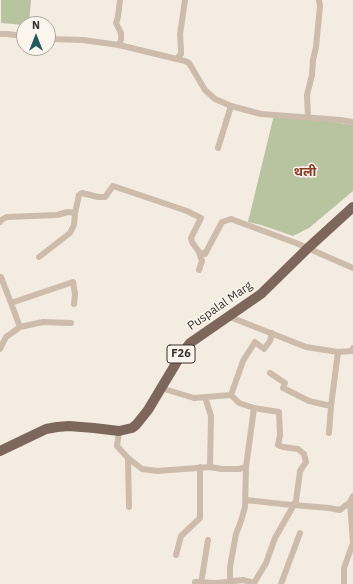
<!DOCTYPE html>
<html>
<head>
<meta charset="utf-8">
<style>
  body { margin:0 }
  #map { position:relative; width:353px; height:584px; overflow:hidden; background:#f4ebe1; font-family:"IBM Plex Sans",sans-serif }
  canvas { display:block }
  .north { position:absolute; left:16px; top:16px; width:40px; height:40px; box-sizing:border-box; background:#fbf5ee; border:1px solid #aea6a0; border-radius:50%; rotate:0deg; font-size:11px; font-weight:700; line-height:16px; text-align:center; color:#3b302b }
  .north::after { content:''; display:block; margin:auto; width:14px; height:18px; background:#1f5a5e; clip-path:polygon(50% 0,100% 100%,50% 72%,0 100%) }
</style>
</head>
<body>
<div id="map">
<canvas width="353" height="584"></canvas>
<div class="north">N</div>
</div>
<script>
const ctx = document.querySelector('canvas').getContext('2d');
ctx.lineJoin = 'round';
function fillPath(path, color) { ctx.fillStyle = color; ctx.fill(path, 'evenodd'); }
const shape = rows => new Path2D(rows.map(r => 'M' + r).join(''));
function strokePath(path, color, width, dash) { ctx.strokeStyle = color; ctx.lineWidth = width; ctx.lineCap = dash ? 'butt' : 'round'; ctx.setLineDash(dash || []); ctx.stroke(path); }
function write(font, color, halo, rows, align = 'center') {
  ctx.font = font + ' "IBM Plex Sans","Noto Sans Devanagari",sans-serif'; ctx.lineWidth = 3; ctx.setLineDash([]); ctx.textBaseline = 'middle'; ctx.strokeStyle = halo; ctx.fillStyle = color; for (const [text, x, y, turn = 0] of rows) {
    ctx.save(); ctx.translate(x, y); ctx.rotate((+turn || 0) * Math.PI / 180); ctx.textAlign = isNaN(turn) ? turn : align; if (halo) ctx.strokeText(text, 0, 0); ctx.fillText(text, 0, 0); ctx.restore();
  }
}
fillPath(shape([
  [1,0,31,0,29,24,24,24,24,25,1,23],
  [274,115,315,119,353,125,353,191,309,228,293,236,261,225,248,222]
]), '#b8c4a0');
strokePath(shape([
  [0,34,7,34,24,36],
  [48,39,83,40,119,45,185,61,189,63,205,90,215,99,231,106,261,114,341,120,353,122],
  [119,45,121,40,121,33,116,23,118,17,120,0],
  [177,58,181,54,181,50,180,34,185,0],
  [308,117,307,95,312,75,313,60,316,47,320,6,319,0],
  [218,148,231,106],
  [0,222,1,220,7,217,57,215,68,212,75,213,79,195,82,193,98,197,105,197,113,186,187,211,201,218,191,238,192,242,199,252,205,254,222,222,231,219,296,243,353,268],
  [199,252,202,261,199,270],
  [39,257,70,233,74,225,75,213],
  [0,278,1,277,11,303,73,282,75,294,74,304],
  [11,303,20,327,43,322,71,323],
  [230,317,306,347,338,352,352,351,353,348],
  [0,349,6,337,20,327],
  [270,373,285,383,283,388,309,401,331,406,338,352],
  [161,388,194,398,231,395],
  [206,400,211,416,210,467],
  [119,431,117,446,128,458,142,469,157,471,210,467,222,469,239,469,246,467],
  [329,433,331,406],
  [128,458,129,507],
  [246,500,282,504,329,508,340,510,350,502],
  [176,555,181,536,200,518,200,467],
  [230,581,230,567,236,534,241,521,245,507,246,467,254,408],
  [195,582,217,583,243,580,254,583,266,563,275,538,296,501,300,471,306,462,304,454,298,449,283,447,278,445,280,435,279,412,254,408,239,403,231,395,243,361,255,342,264,349,270,341,272,333],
  [201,584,208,540],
  [281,584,300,533],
  [344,584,344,568,353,543,350,502,353,496]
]), '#cdbbac', 6);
strokePath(shape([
  [0,451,46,429,57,427,69,426,94,428,119,431,132,428,136,425,148,410,181,355,190,343,261,294,308,248,353,207]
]), '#7d675c', 10);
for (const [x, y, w] of [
  [181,354,28]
]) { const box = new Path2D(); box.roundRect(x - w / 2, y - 9, w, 18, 3); ctx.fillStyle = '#fbf5ee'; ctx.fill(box); strokePath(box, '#3b302b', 1); }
write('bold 11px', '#3b302b', null, [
  ["F26",181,354]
]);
write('12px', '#3b302b', '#fbf5ee', [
  ["Puspalal Marg",220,306,-35]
]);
write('bold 13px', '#8c3b22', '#fbf5ee', [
  ["थली",305,172]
]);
</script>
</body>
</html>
